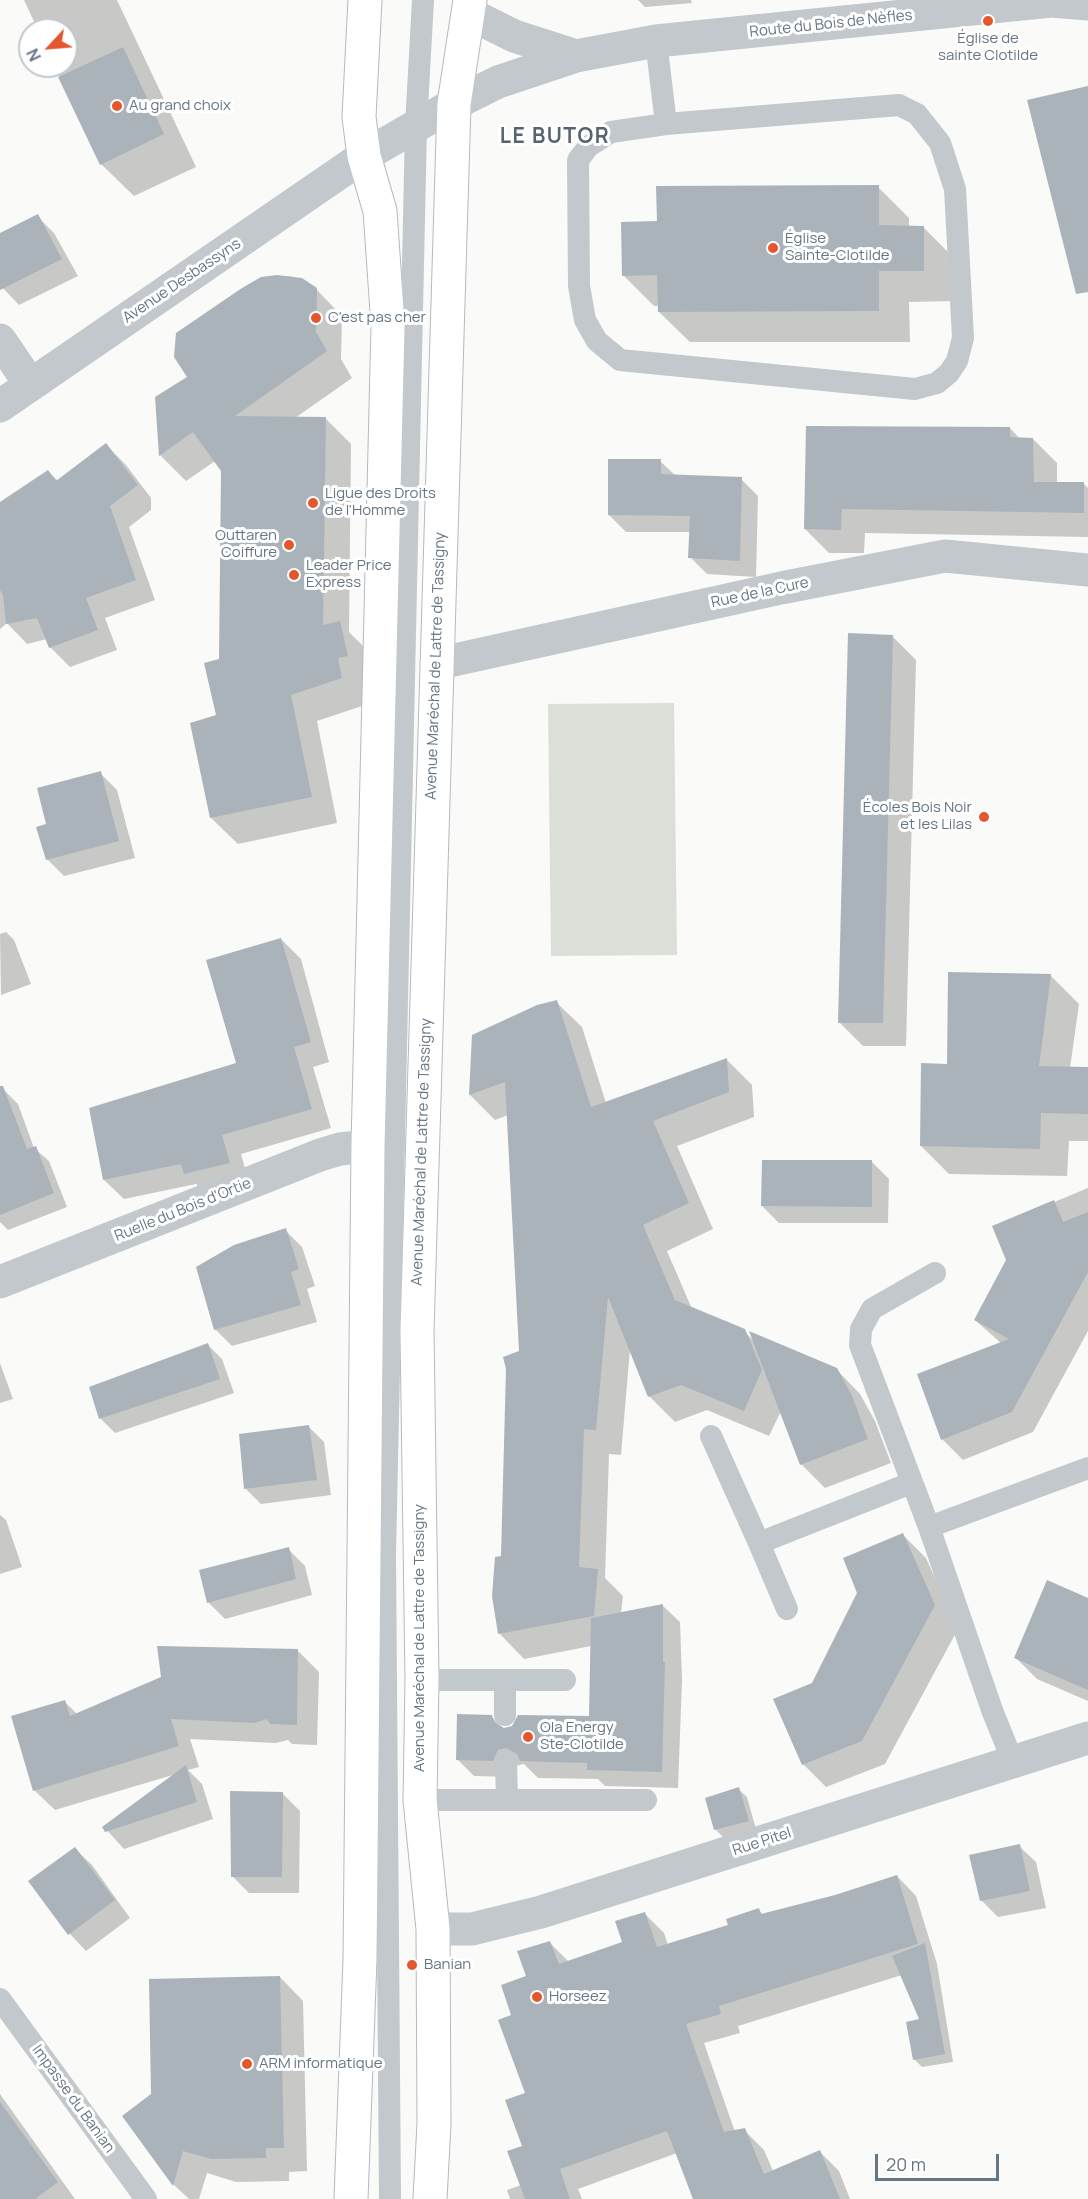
<!DOCTYPE html>
<html>
<head>
<meta charset="utf-8">
<style>
  body { margin:0 }
  #map { position:relative; width:1088px; height:2199px; overflow:hidden; background:#fafaf8; font-family:Manrope,sans-serif }
  canvas { display:block }
  .north { position:absolute; left:18px; top:18px; width:60px; height:60px; box-sizing:border-box; background:#fff; border:2px solid #c1c8cd; border-radius:50%; rotate:244deg; font-size:16px; font-weight:700; line-height:24px; text-align:center; color:#657683 }
  .north::after { content:''; display:block; margin:auto; width:21px; height:27px; background:#e4572e; clip-path:polygon(50% 0,100% 100%,50% 72%,0 100%) }
  .scale { position:absolute; left:875px; top:2154px; width:124px; height:27px; box-sizing:border-box; border:3px solid #657683; border-top:0; padding-left:8px; font-size:18px; line-height:21px; white-space:nowrap; color:#657683; -webkit-text-stroke:4px #fff; paint-order:stroke }
</style>
</head>
<body>
<div id="map">
<canvas width="1088" height="2199"></canvas>
<div class="north">N</div>
<div class="scale">20 m</div>
</div>
<script>
const ctx = document.querySelector('canvas').getContext('2d');
ctx.lineJoin = 'round';
function fillPath(path, color) { ctx.fillStyle = color; ctx.fill(path, 'evenodd'); }
const shape = rows => new Path2D(rows.map(r => 'M' + r).join(''));
function strokePath(path, color, width, dash) { ctx.strokeStyle = color; ctx.lineWidth = width; ctx.lineCap = dash ? 'butt' : 'round'; ctx.setLineDash(dash || []); ctx.stroke(path); }
function write(font, color, halo, rows, align = 'center') {
  ctx.font = font + ' Manrope,sans-serif'; ctx.lineWidth = 6; ctx.setLineDash([]); ctx.textBaseline = 'middle'; ctx.strokeStyle = halo; ctx.fillStyle = color; for (const [text, x, y, turn = 0] of rows) {
    ctx.save(); ctx.translate(x, y); ctx.rotate((+turn || 0) * Math.PI / 180); ctx.textAlign = isNaN(turn) ? turn : align; if (halo) ctx.strokeText(text, 0, 0); ctx.fillText(text, 0, 0); ctx.restore();
  }
}
fillPath(shape([
  [674,703,677,955,551,956,548,704]
]), '#dadfd7');
fillPath(shape([
  [24,0,117,0,196,167,134,196,101,164,55,66,66,66,66,30,38,30],
  [638,0,691,0,692,3,645,7],
  [878,187,909,218,909,227,923,227,954,258,954,301,909,302,910,342,690,342,659,312,659,306,654,306,623,275,658,223],
  [37,216,54,233,78,276,19,305,0,285,0,235],
  [290,276,316,289,342,316,341,359,352,378,295,418,325,418,351,444,349,632,366,649,368,704,317,721,337,823,238,844,211,818,221,660,223,471,215,461,186,481,160,455,189,377,262,279],
  [808,427,1010,428,1020,439,1033,439,1057,463,1057,484,1083,483,1088,488,1088,537,865,533,864,553,829,553,805,529],
  [106,445,126,465,151,498,151,510,129,527,155,600,105,618,117,650,70,667,50,647,47,639,27,644,7,623,0,629,0,504,48,471,58,481],
  [660,461,676,476,741,479,758,496,756,577,707,574,690,557,691,532,626,532,609,515],
  [892,636,916,660,906,1046,863,1046,839,1022],
  [100,773,117,790,135,858,64,876,47,859,47,825],
  [6,932,14,940,31,984,1,995,0,934],
  [281,939,301,959,329,1062,313,1067,331,1128,241,1154,249,1182,205,1193,196,1184,124,1199,104,1180,238,1064],
  [1050,975,1079,1004,1070,1068,1088,1069,1088,1141,1069,1141,1067,1176,949,1174,921,1146,948,1065],
  [556,1002,582,1027,606,1103,727,1060,752,1085,754,1117,677,1146,713,1229,667,1251,692,1309,744,1331,754,1341,836,1369,860,1394,875,1421,891,1463,825,1488,801,1464,781,1411,769,1436,707,1410,675,1422,649,1396,630,1349,621,1455,609,1454,605,1578,623,1596,621,1613,663,1606,680,1622,682,1680,678,1788,605,1786,598,1779,538,1778,524,1764,515,1766,510,1777,474,1776,457,1759,491,1716,505,1730,590,1718,591,1646,524,1659,499,1633,503,1558,520,1352,508,1115,495,1120,470,1095,474,1036],
  [4,1090,18,1104,34,1148,49,1161,67,1207,8,1230,0,1222,0,1092],
  [872,1162,889,1179,888,1223,779,1223,762,1206],
  [1088,1188,1088,1331,1033,1432,963,1460,942,1439,1002,1344,975,1320,1008,1260,994,1227],
  [285,1230,302,1247,315,1286,307,1289,317,1322,232,1346,215,1329],
  [208,1345,222,1359,234,1393,115,1433,101,1419,90,1387],
  [0,1363,13,1399,0,1403],
  [309,1427,324,1442,331,1495,261,1504,246,1489],
  [0,1515,6,1520,22,1567,0,1574],
  [903,1535,926,1558,958,1629,885,1764,826,1787,803,1764,813,1684],
  [288,1549,305,1566,312,1595,225,1619,208,1602],
  [1088,1599,1088,1701,1037,1679,1016,1658],
  [298,1651,319,1672,317,1745,292,1744,288,1740,276,1743,190,1739,199,1767,188,1770,202,1784,213,1819,124,1849,104,1827,176,1774,55,1810,34,1790,64,1701,77,1714],
  [738,1789,747,1797,756,1829,724,1838,716,1830,706,1799],
  [283,1794,300,1811,299,1893,249,1893,232,1876],
  [1019,1846,1036,1862,1046,1908,998,1917,981,1900],
  [75,1849,92,1865,130,1918,86,1951,70,1934],
  [897,1876,916,1896,937,1964,953,2062,922,2067,914,2059,921,2021,902,1975,738,2026,740,2033,704,2043,735,2132,744,2130,764,2150,773,2171,820,2152,839,2171,850,2199,693,2199,677,2153,578,2189,582,2199,510,2199,507,2190,521,2185,527,2094,512,2016,528,1977,550,1943,569,1962,624,1943,645,1914,664,1933,668,1945,730,1926,759,1910,763,1915,835,1896],
  [280,1977,303,2001,307,2171,289,2172,289,2181,236,2182,207,2173,199,2199,189,2199,174,2185,124,2116,153,2094],
  [0,2094,75,2199,0,2199]
]), '#0003');
fillPath(shape([
  [123,47,164,134,100,165,58,77],
  [1088,86,1088,292,1076,294,1027,100],
  [879,185,879,225,924,226,924,271,879,271,879,311,658,312,657,275,622,276,621,222,657,221,656,186],
  [38,214,62,259,0,290,0,233],
  [277,275,302,278,317,288,316,332,327,351,235,416,326,417,323,625,340,621,348,656,338,658,342,678,291,695,312,797,210,818,190,723,216,715,204,663,219,659,221,471,193,432,159,456,155,397,187,377,174,357,176,333,242,288,261,277],
  [806,426,1010,427,1010,437,1033,438,1034,482,1084,482,1084,513,842,509,841,530,804,529],
  [106,443,138,485,110,506,136,580,86,598,98,630,49,648,37,618,6,624,3,595,0,590,0,502,48,470,56,481],
  [608,459,661,459,661,474,742,477,740,561,688,558,690,516,608,515],
  [848,633,893,635,883,1023,838,1023],
  [101,771,119,841,46,860,36,827,46,824,37,788],
  [281,938,311,1042,294,1047,312,1109,222,1135,230,1163,184,1174,181,1164,103,1180,89,1108,236,1063,206,960],
  [948,972,1051,974,1039,1066,1088,1067,1088,1114,1041,1113,1040,1149,920,1146,921,1063,947,1064],
  [557,1000,591,1107,727,1058,729,1092,653,1121,689,1203,643,1225,675,1300,745,1329,762,1370,744,1411,681,1385,648,1397,608,1297,596,1430,584,1429,579,1567,598,1569,594,1616,498,1634,492,1596,495,1557,501,1556,506,1369,503,1357,519,1351,505,1082,469,1095,472,1035,537,1005],
  [0,1086,3,1086,27,1149,36,1146,54,1193,0,1215],
  [762,1160,872,1160,872,1207,761,1206],
  [1054,1200,1063,1222,1088,1212,1088,1272,1012,1412,941,1440,917,1374,1009,1339,974,1320,1006,1260,992,1226],
  [286,1228,299,1269,291,1272,301,1305,214,1330,196,1267,234,1245],
  [749,1331,837,1368,852,1396,868,1439,800,1465],
  [208,1343,220,1379,99,1419,89,1387],
  [309,1425,317,1480,244,1489,239,1434],
  [903,1533,935,1605,862,1741,802,1765,773,1699,812,1683,857,1593,843,1558],
  [289,1547,296,1579,207,1603,199,1570],
  [1047,1580,1088,1598,1088,1690,1014,1658],
  [663,1604,663,1662,665,1662,662,1772,587,1770,587,1763,520,1761,517,1754,506,1748,498,1750,493,1761,456,1760,457,1714,492,1715,494,1722,504,1728,512,1726,518,1715,589,1716,591,1618],
  [157,1646,298,1649,297,1725,270,1724,267,1719,255,1723,171,1719,179,1746,33,1791,11,1716,65,1700,70,1716,161,1677],
  [186,1765,197,1802,105,1832,102,1827],
  [739,1787,749,1821,714,1830,705,1798],
  [230,1791,283,1792,282,1877,231,1877],
  [1020,1844,1030,1891,980,1901,969,1855],
  [75,1847,115,1900,68,1935,28,1881],
  [897,1875,918,1944,719,2006,721,2014,686,2024,724,2132,745,2128,764,2174,820,2150,840,2199,693,2199,667,2131,560,2169,570,2199,525,2199,507,2151,522,2146,505,2100,525,2093,498,2020,511,2015,501,1985,526,1976,517,1951,550,1941,559,1964,622,1942,615,1921,645,1912,657,1947,728,1925,726,1919,759,1908,761,1914,835,1895],
  [925,1943,945,2054,913,2060,906,2022,919,2019,892,1956],
  [280,1976,284,2148,266,2148,266,2158,211,2159,183,2151,173,2186,122,2116,151,2094,149,1979],
  [0,2102,58,2182,35,2199,0,2199]
]), '#aab3b9');
const secondary = shape([
  [351,2199,360,1959,368,1146,388,326,380,211,364,156,359,117,365,0],
  [430,2199,434,2124,433,1929,420,1800,422,1680,417,1331,454,104,470,0]
]);
strokePath(secondary, '#b3babf', 35);
strokePath(shape([
  [656,41,666,124],
  [899,105,917,114,940,143,955,189,963,338,957,361,949,373,937,383,915,389,620,360,597,341,585,320,579,286,578,160,589,146,611,132,666,124,899,105],
  [935,1273,872,1309,861,1329,860,1345,929,1527,992,1710,1013,1762],
  [711,1436,759,1543,911,1483],
  [929,1527,1088,1468],
  [759,1543,787,1609],
  [422,1680,565,1680],
  [505,1680,505,1715],
  [506,1761,507,1800],
  [420,1800,646,1800],
  [0,1999,146,2199],
  [390,2199,385,1554,416,126,423,0]
]), '#c3c8cc', 22);
strokePath(shape([
  [470,14,514,36,576,56],
  [0,340,30,384],
  [0,406,364,156,454,104,498,82,576,56,656,41,1051,1,1088,4],
  [436,664,781,588,945,556,1088,570],
  [0,1282,320,1155,340,1149,368,1146],
  [433,1929,472,1929,541,1912,1088,1738]
]), '#c3c8cc', 33);
strokePath(secondary, '#fff', 33);
for (const [x, y, r, color] of [
  [988,21,6,"#e4572e"],
  [117,106,6,"#e4572e"],
  [773,248,6,"#e4572e"],
  [316,318,6,"#e4572e"],
  [313,503,6,"#e4572e"],
  [289,545,6,"#e4572e"],
  [294,575,6,"#e4572e"],
  [984,817,6,"#e4572e"],
  [528,1737,6,"#e4572e"],
  [412,1965,6,"#e4572e"],
  [537,1997,6,"#e4572e"],
  [247,2064,6,"#e4572e"]
]) { const dot = new Path2D(); dot.arc(x, y, r, 0, 2 * Math.PI); ctx.fillStyle = color; ctx.fill(dot); strokePath(dot, '#fff', 2); }
write('15px', '#657683', '#fff', [
  ["Route du Bois de Nèfles",831,24,-6],
  ["Avenue Desbassyns",182,281,-34],
  ["Rue de la Cure",760,593,-12],
  ["Avenue Maréchal de Lattre de Tassigny",436,666,-88],
  ["Avenue Maréchal de Lattre de Tassigny",422,1152,-88],
  ["Ruelle du Bois d'Ortie",183,1210,-22],
  ["Avenue Maréchal de Lattre de Tassigny",420,1638,-90],
  ["Rue Pitel",762,1842,-18],
  ["Impasse du Banian",73,2099,54]
]);
write('15px', '#657683', '#fff', [
  ["Église de",988,39,"center"],
  ["sainte Clotilde",988,56,"center"],
  ["Au grand choix",129,106],
  ["Église",785,239],
  ["Sainte-Clotilde",785,256],
  ["C'est pas cher",328,318],
  ["Ligue des Droits",325,494],
  ["de l'Homme",325,511],
  ["Outtaren",277,536,"right"],
  ["Coiffure",277,553,"right"],
  ["Leader Price",306,566],
  ["Express",306,583],
  ["Écoles Bois Noir",972,808,"right"],
  ["et les Lilas",972,825,"right"],
  ["Ola Energy",540,1728],
  ["Ste-Clotilde",540,1745],
  ["Banian",424,1965],
  ["Horseez",549,1997],
  ["ARM informatique",259,2064]
], 'left');
ctx.letterSpacing = '1.5px';
write('bold 21px', '#57646e', '#fff', [
  ["LE BUTOR",555,137]
]);
ctx.letterSpacing = '0px';
</script>
</body>
</html>
